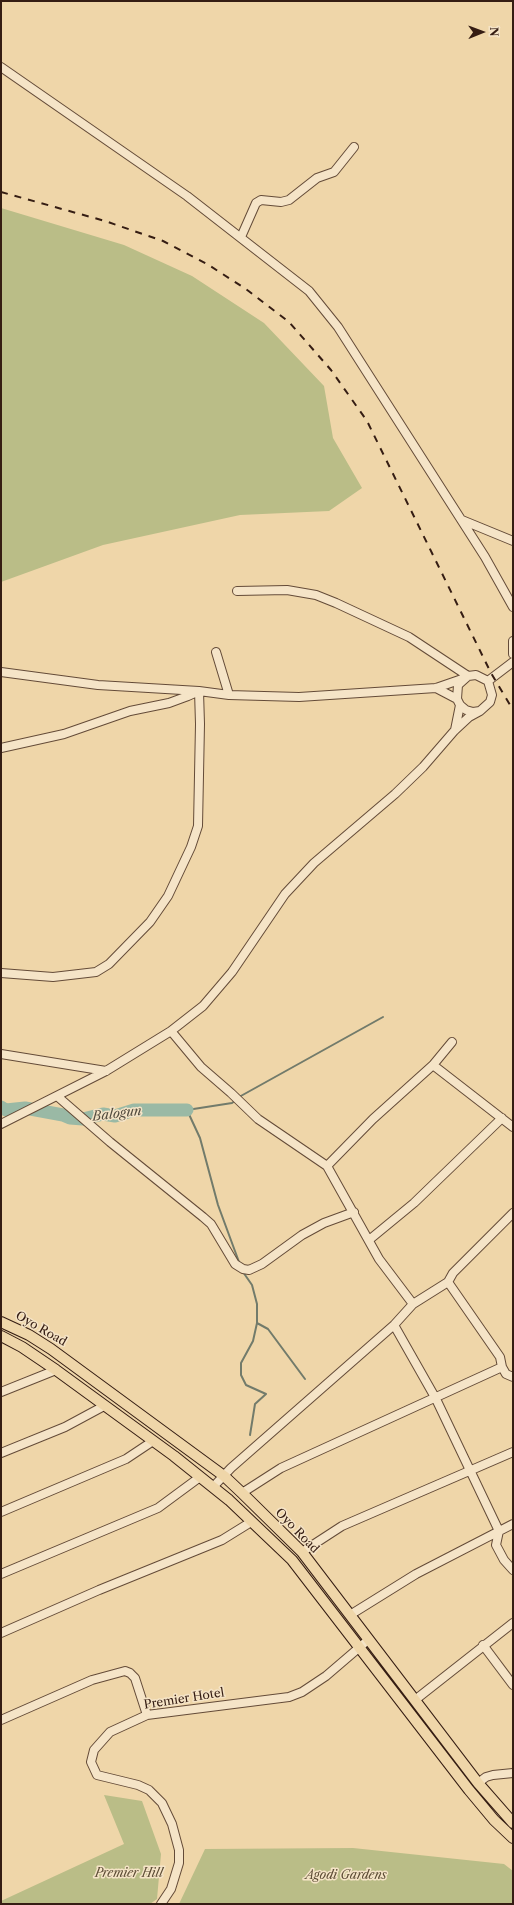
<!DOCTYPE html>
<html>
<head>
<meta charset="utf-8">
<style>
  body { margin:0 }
  #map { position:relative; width:514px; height:1905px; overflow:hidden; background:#efd6a9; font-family:"Libre Caslon Text",serif }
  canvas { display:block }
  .frame { position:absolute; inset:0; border:2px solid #351d13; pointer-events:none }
  .north { position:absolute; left:462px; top:12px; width:40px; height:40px; -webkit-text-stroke:3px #f5e4c7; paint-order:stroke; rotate:89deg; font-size:11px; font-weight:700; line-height:16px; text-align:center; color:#351d13 }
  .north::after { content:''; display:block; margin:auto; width:14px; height:18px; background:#351d13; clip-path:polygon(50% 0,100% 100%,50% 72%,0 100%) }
</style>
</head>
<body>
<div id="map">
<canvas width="514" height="1905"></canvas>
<div class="frame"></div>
<div class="north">N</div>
</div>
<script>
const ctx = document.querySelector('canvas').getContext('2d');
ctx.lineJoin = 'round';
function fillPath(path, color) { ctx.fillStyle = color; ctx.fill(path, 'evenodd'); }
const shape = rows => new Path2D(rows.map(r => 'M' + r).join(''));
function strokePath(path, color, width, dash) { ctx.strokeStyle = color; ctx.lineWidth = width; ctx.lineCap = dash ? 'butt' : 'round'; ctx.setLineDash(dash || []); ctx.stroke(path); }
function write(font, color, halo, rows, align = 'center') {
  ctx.font = font + ' "Libre Caslon Text",serif'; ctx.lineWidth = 3; ctx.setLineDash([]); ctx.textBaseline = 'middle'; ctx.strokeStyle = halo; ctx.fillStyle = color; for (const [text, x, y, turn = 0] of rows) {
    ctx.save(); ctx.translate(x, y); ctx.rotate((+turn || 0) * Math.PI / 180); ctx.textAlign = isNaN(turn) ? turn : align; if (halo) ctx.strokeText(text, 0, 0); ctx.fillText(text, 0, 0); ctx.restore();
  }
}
fillPath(shape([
  [1,208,124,245,192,276,264,323,324,386,333,438,362,488,329,511,240,515,103,545,1,582],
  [104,1795,142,1801,161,1854,157,1899,150,1904,1,1904,1,1901,124,1844],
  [353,1848,504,1864,513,1871,513,1904,179,1904,205,1849]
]), '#babd87');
strokePath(shape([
  [239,1097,383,1017],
  [236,1100,232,1103,187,1110,200,1138,218,1205,239,1262],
  [243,1272,252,1285,257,1304,257,1323,253,1341,241,1363,241,1375,246,1385,266,1394,255,1404,250,1435],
  [257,1323,268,1329,305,1379]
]), '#727b6b', 2);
strokePath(shape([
  [1,1107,6,1110,25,1108,63,1115,70,1118,83,1119,103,1114,115,1116,134,1110,187,1110]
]), '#9ab9a5', 13);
const minor = shape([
  [1,67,187,196,309,291,338,327,485,557,513,607],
  [241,237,256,203,261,200,281,202,289,200,317,178,334,172,354,147],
  [462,520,513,541],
  [237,591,287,590,316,595,336,603,409,637,468,676,476,675,488,681,492,695,490,702,480,711,473,712,466,710,460,705,457,699,458,685,468,676],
  [513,641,513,654],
  [216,652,229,695],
  [1,672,98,685,199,691,200,724,198,826,191,847,168,896,150,922,109,964,96,972,53,977,1,973],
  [488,681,513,662],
  [436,688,457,699],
  [455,730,460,705],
  [1,748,64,734,130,711,169,703,188,696,199,691,229,695,299,697,436,688,462,679],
  [171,1031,201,1067,231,1093,258,1119,327,1166,379,1259,413,1304],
  [1,1054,106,1071],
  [433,1065,513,1127],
  [57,1096,110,1142,203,1217,211,1224,235,1264,243,1269,249,1270,262,1264,302,1235,324,1223,354,1212],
  [1,1124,106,1071,171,1031,203,1006,232,972,285,894,314,863,395,794,423,767,455,730,469,717,480,711],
  [327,1166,373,1119,433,1065,452,1042],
  [369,1240,414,1203,502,1118],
  [448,1282,500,1357,502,1367,506,1374,513,1377],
  [394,1325,436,1399,499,1531,496,1545,504,1560,513,1570],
  [1,1392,56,1370],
  [1,1453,65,1427,104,1406],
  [213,1487,231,1468,394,1325,413,1304,448,1282,453,1273,513,1213],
  [242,1493,281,1468,502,1367],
  [1,1512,126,1459,153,1441],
  [302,1552,342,1526,513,1452],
  [1,1574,158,1508,200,1477],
  [350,1615,416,1574,513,1524],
  [1,1633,99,1590,222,1540,251,1522],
  [483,1645,513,1685],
  [415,1700,513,1623],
  [1,1720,92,1680,125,1671,130,1673,135,1678,147,1715],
  [478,1783,486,1777,493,1775,513,1773],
  [161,1904,171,1889,179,1863,179,1850,172,1824,162,1803,149,1790,138,1785,97,1775,91,1762,94,1750,110,1732,147,1715,289,1697,302,1692,326,1676,368,1640]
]);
const major = shape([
  [1,1322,29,1335,51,1349,224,1476,242,1493,302,1552,478,1783,513,1823],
  [1,1336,22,1347,56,1370,174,1456,229,1500,292,1560,469,1790,494,1820,513,1838]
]);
strokePath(minor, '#644b38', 10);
strokePath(major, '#351d13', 12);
strokePath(minor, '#f5e4c7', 8);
strokePath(major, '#efd6a9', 10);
strokePath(shape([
  [1,192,105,221,163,241,207,264,246,289,289,322,331,370,367,421,491,673,513,710]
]), '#351d13', 2, [7, 7]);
write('12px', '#351d13', '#f5e4c7', [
  ["Oyo Road",41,1329,30],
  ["Oyo Road",297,1531,46],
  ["Premier Hotel",184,1699,-9]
]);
write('italic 12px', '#5d4d36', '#f5e4c7', [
  ["Premier Hill",129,1874],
  ["Agodi Gardens",346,1876]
]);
write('italic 13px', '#534c3f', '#f5e4c7', [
  ["Balogun",117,1114,-7]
]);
</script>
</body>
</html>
